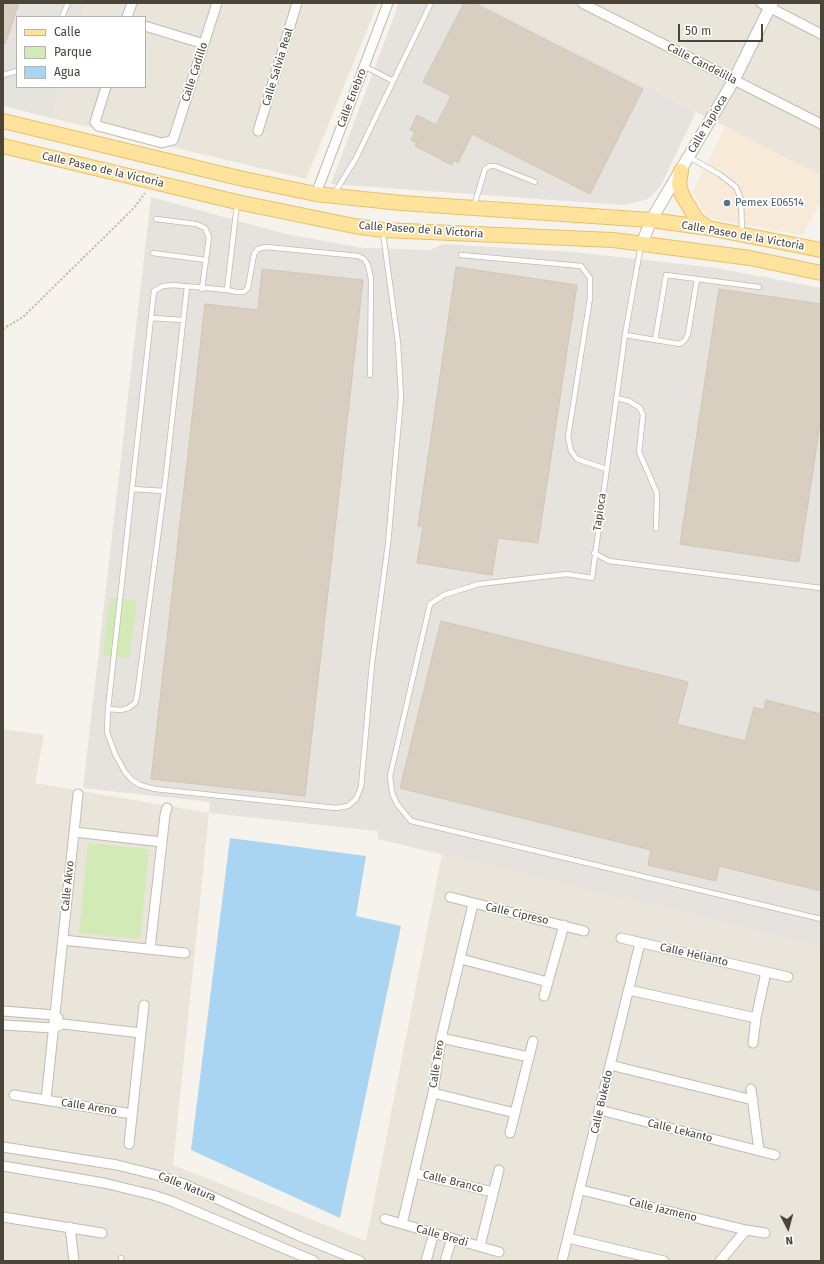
<!DOCTYPE html>
<html>
<head>
<meta charset="utf-8">
<style>
  body { margin:0 }
  #map { position:relative; width:824px; height:1264px; overflow:hidden; background:#f6f3ec; font-family:"Fira Sans",sans-serif }
  canvas { display:block }
  .frame { position:absolute; inset:0; border:4px solid #4b4439; pointer-events:none }
  .legend { position:absolute; left:16px; top:16px; width:130px; height:72px; box-sizing:border-box; background:#fff; border:1px solid #b7b4b0; margin:0; padding:5px 7px; list-style:none; font-size:12px; color:#4b4439 }
  .legend li { display:flex; align-items:center; gap:8px; height:20px }
  .legend b { width:20px; border:1px solid #b7b4b0 }
  .north { position:absolute; left:768px; top:1208px; width:40px; height:40px; -webkit-text-stroke:3px #fff; paint-order:stroke; rotate:174deg; font-size:11px; font-weight:700; line-height:16px; text-align:center; color:#4b4439 }
  .north::after { content:''; display:block; margin:auto; width:14px; height:18px; background:#4b4439; clip-path:polygon(50% 0,100% 100%,50% 72%,0 100%) }
  .scale { position:absolute; left:678px; top:24px; width:85px; height:18px; box-sizing:border-box; border:2px solid #4b4439; border-top:0; padding-left:5px; font-size:12px; line-height:14px; white-space:nowrap; color:#4b4439; -webkit-text-stroke:3px #fff; paint-order:stroke }
</style>
</head>
<body>
<div id="map">
<canvas width="824" height="1264"></canvas>
<div class="frame"></div>
<ul class="legend">
<li><b style="height:5px;background:#ffe39c"></b>Calle</li>
<li><b style="height:11px;background:#d2eab5"></b>Parque</li>
<li><b style="height:11px;background:#a9d4f2"></b>Agua</li>
</ul>
<div class="north">N</div>
<div class="scale">50 m</div>
</div>
<script>
const ctx = document.querySelector('canvas').getContext('2d');
ctx.lineJoin = 'round';
function fillPath(path, color) { ctx.fillStyle = color; ctx.fill(path, 'evenodd'); }
const shape = rows => new Path2D(rows.map(r => 'M' + r).join(''));
function strokePath(path, color, width, dash) { ctx.strokeStyle = color; ctx.lineWidth = width; ctx.lineCap = dash ? 'butt' : 'round'; ctx.setLineDash(dash || []); ctx.stroke(path); }
function write(font, color, halo, rows, align = 'center') {
  ctx.font = font + ' "Fira Sans",sans-serif'; ctx.lineWidth = 3.5; ctx.setLineDash([]); ctx.textBaseline = 'middle'; ctx.strokeStyle = halo; ctx.fillStyle = color; for (const [text, x, y, turn = 0] of rows) {
    ctx.save(); ctx.translate(x, y); ctx.rotate((+turn || 0) * Math.PI / 180); ctx.textAlign = isNaN(turn) ? turn : align; if (halo) ctx.strokeText(text, 0, 0); ctx.fillText(text, 0, 0); ctx.restore();
  }
}
fillPath(shape([
  [86,3,378,3,306,179,51,118,60,87,145,87,145,17,82,17],
  [484,3,821,3,821,175,786,158],
  [3,729,44,735,35,783,209,813,173,1165,366,1241,442,854,821,947,821,1261,3,1261]
]), '#eae5da');
fillPath(shape([
  [725,127,821,175,821,202,802,235,707,218,693,191]
]), '#f7ead8');
fillPath(shape([
  [3,3,86,3,82,17,17,17,17,87,60,87,51,118,3,106],
  [399,3,484,3,696,112,660,187,648,199,623,205,331,184],
  [151,197,286,234,363,248,430,250,444,244,573,252,716,268,821,288,821,947,378,839,378,831,209,813,210,802,83,788]
]), '#e6e2dd');
fillPath(shape([
  [110,597,137,601,129,658,103,655],
  [88,843,149,849,140,939,79,933]
]), '#d2eab5');
fillPath(shape([
  [230,838,366,856,356,916,401,926,340,1218,191,1150]
]), '#a9d4f2');
const building = shape([
  [3,3,19,3,5,44,3,43,3,3],
  [464,3,474,3,643,89,590,194,472,134,458,163,454,161,452,165,415,146,417,143,411,140,415,132,410,130,417,115,436,125,451,96,423,82,464,3],
  [456,267,577,285,538,543,498,538,492,575,417,563,423,526,418,526,456,267],
  [262,269,363,280,305,796,151,779,205,304,258,310,262,269],
  [719,289,821,304,821,418,799,562,680,544,719,289],
  [441,621,688,682,677,724,745,741,754,707,764,710,766,700,821,714,821,891,719,866,716,881,648,865,651,850,400,788,441,621]
]);
fillPath(building, '#d8cfc1');
strokePath(building, '#d3c7b4', 1);
const service = shape([
  [62,17,68,3],
  [364,66,393,81],
  [3,75,17,71],
  [689,157,719,174,736,187,741,199,742,233],
  [334,194,356,158,431,3],
  [474,206,485,169,490,166,495,166,535,182],
  [156,219,196,224,205,228,209,237,202,289],
  [641,245,625,335,592,578,567,574,479,584,444,595,430,604,390,776,392,793,397,804,411,821,821,919],
  [153,253,206,260],
  [461,255,581,266,590,278,590,298,568,437,571,451,577,459,606,469],
  [187,287,164,491,132,489,154,291,163,286,173,285,227,290,237,204],
  [227,290,237,292,244,292,248,288,254,254,258,249,266,247,358,256,364,259,368,265,371,279,370,375],
  [151,318,183,320],
  [625,335,680,344,685,340,688,334,697,279],
  [655,340,666,275,759,287],
  [616,398,629,401,640,408,643,415,639,452,657,493,656,529],
  [164,491,137,696,135,703,128,708,121,710,108,709,107,732,115,754,125,772,132,780,140,785,155,789,336,808,348,806,356,799,361,787,372,664,388,544,401,397,398,343,383,233],
  [594,553,609,561,821,588],
  [108,709,132,489],
  [121,1258,121,1261]
]);
const minor = shape([
  [582,3,821,124],
  [761,3,821,34],
  [127,17,132,3],
  [145,26,204,44],
  [106,87,95,122,98,126,162,143,173,140,217,3],
  [258,131,297,3],
  [316,194,388,3],
  [74,832,162,842],
  [450,897,584,931],
  [621,938,788,977],
  [63,940,185,953],
  [150,949,165,815,167,808],
  [461,959,548,982],
  [629,990,756,1018],
  [544,996,564,925],
  [3,1011,55,1015,58,1018],
  [3,1025,53,1028,63,1024,141,1033],
  [441,1038,529,1057],
  [753,1043,756,1018,766,972],
  [610,1065,753,1100],
  [751,1089,759,1151],
  [433,1093,515,1113],
  [14,1095,132,1114],
  [46,1100,78,794],
  [600,1110,775,1155],
  [510,1133,533,1041],
  [129,1144,144,1005],
  [3,1147,117,1165,157,1175,184,1184,299,1236,360,1261],
  [3,1166,104,1183,153,1195,171,1201,314,1261],
  [414,1173,493,1192],
  [581,1190,746,1230,765,1233],
  [3,1217,102,1233],
  [385,1219,499,1252],
  [402,1224,433,1093,441,1038,473,904],
  [70,1227,74,1261],
  [568,1238,664,1261],
  [480,1246,499,1170],
  [426,1261,434,1233],
  [445,1261,452,1238],
  [562,1261,640,943],
  [720,1261,746,1230]
]);
const tertiary = shape([
  [642,244,651,220,734,80,772,3]
]);
const primary = shape([
  [3,121,239,178,316,194,401,203,651,220,708,228,821,250],
  [3,146,237,202,354,226,383,230,613,240,750,258,821,273],
  [681,171,679,184,682,195,697,220,708,228]
]);
strokePath(service, '#c2bbae', 6);
strokePath(minor, '#c2bbae', 11);
strokePath(tertiary, '#c2bbae', 13);
strokePath(primary, '#e6c16a', 16);
strokePath(shape([
  [3,329,23,317,134,208,145,193]
]), '#c4b79f', 2, [2, 2]);
strokePath(service, '#fff', 4.5);
strokePath(minor, '#fff', 9);
strokePath(tertiary, '#fff', 11);
strokePath(primary, '#ffe39c', 14);
for (const [x, y, r, color] of [
  [727,203,4,"#5c6f8a"]
]) { const dot = new Path2D(); dot.arc(x, y, r, 0, 2 * Math.PI); ctx.fillStyle = color; ctx.fill(dot); strokePath(dot, '#fff', 1.5); }
write('11px', '#4b4439', '#fff', [
  ["Calle Candelilla",702,64,27],
  ["Calle Salvia Real",278,67,-73],
  ["Calle Cadillo",195,72,-72],
  ["Calle Enebro",352,98,-69],
  ["Calle Tapioca",708,124,-59],
  ["Calle Paseo de la Victoria",103,170,13],
  ["Calle Paseo de la Victoria",421,230,4],
  ["Calle Paseo de la Victoria",743,236,10],
  ["Tapioca",600,512,-82],
  ["Calle Akvo",68,886,-84],
  ["Calle Cipreso",517,914,13],
  ["Calle Helianto",694,955,13],
  ["Calle Tero",437,1064,-81],
  ["Calle Bukedo",602,1102,-77],
  ["Calle Areno",89,1107,9],
  ["Calle Lekanto",680,1131,14],
  ["Calle Branco",453,1182,14],
  ["Calle Natura",187,1187,22],
  ["Calle Jazmeno",663,1210,14],
  ["Calle Bredi",442,1236,16]
]);
write('11px', '#4e5e75', '#fff', [
  ["Pemex E06514",735,203]
], 'left');
</script>
</body>
</html>
